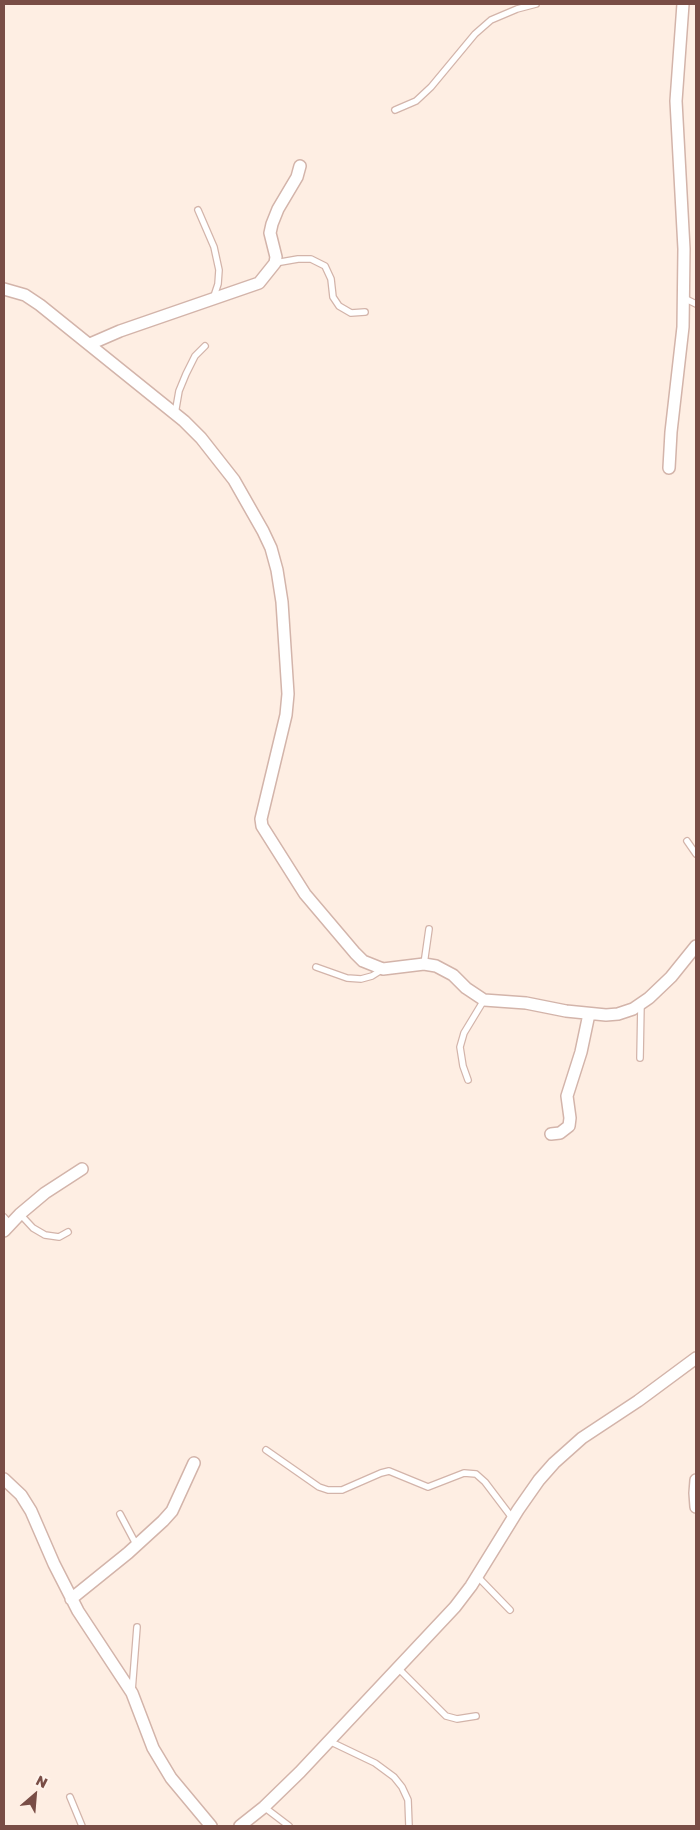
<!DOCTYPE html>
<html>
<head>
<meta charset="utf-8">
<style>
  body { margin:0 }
  #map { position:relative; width:700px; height:1830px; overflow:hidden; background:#feeee3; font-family:"Golos Text",sans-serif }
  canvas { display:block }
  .frame { position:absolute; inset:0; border:5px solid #794d46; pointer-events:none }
  .north { position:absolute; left:10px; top:1770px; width:50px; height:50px; -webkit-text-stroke:4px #fff3eb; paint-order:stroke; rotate:27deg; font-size:14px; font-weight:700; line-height:20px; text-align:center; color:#794d46 }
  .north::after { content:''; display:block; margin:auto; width:18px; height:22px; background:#794d46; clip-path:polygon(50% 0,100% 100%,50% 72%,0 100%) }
</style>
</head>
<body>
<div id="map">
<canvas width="700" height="1830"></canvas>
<div class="frame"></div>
<div class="north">N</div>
</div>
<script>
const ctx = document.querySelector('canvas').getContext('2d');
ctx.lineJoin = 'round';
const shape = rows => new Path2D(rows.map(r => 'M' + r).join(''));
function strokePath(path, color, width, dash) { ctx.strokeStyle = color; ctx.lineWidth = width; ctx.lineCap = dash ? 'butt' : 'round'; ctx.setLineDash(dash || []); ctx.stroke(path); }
const service = shape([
  [395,110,416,101,431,87,475,34,491,20,517,9,536,4],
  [198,210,214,247,219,270,218,284,213,299],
  [275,263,298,259,311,259,325,266,331,279,333,297,339,306,351,313,365,312],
  [684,298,696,304],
  [175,414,179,391,186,374,195,356,205,346],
  [687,841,696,854],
  [424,964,429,929],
  [316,967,347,978,361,979,372,976,383,969],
  [640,1058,641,1004],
  [468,1080,463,1066,460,1047,464,1033,484,1000],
  [20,1214,33,1228,45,1235,59,1237,68,1232],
  [4,1217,10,1224],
  [266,1450,319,1487,328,1490,342,1490,381,1473,389,1471,428,1487,464,1473,476,1474,485,1482,513,1519],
  [120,1514,137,1546],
  [477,1576,510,1610],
  [398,1668,446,1716,457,1719,476,1716],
  [132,1691,137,1627],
  [329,1741,375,1763,394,1777,402,1787,408,1800,409,1826],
  [70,1797,82,1826],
  [264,1807,289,1826]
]);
const minor = shape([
  [4,289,25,295,40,305,184,421,201,438,234,480,263,531,271,548,277,570,282,602,288,694,286,715,261,819,262,826,305,894,355,953,363,961,383,969,424,964,436,966,453,975,466,988,484,1000,526,1003,566,1011,606,1015,618,1014,633,1009,649,998,671,977,696,946],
  [90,344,120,331,259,283,275,263,276,257,270,233,272,224,278,209,297,177,300,166],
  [669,468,671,432,683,327,684,249,676,101,683,4],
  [551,1134,560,1133,569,1126,570,1118,567,1096,581,1052,589,1014],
  [4,1231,20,1214,45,1193,82,1169],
  [4,1479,21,1495,31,1511,54,1564,78,1611,132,1693,153,1748,171,1778,211,1826],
  [696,1480,695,1493,696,1507],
  [71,1599,128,1553,163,1521,172,1511,194,1463],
  [240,1826,264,1807,300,1772,455,1607,471,1586,518,1510,539,1480,554,1463,582,1438,638,1401,696,1358]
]);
strokePath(service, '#d3b4aa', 8);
strokePath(minor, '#d3b4aa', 14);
strokePath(service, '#fff', 5.5);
strokePath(minor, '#fff', 11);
</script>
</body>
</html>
